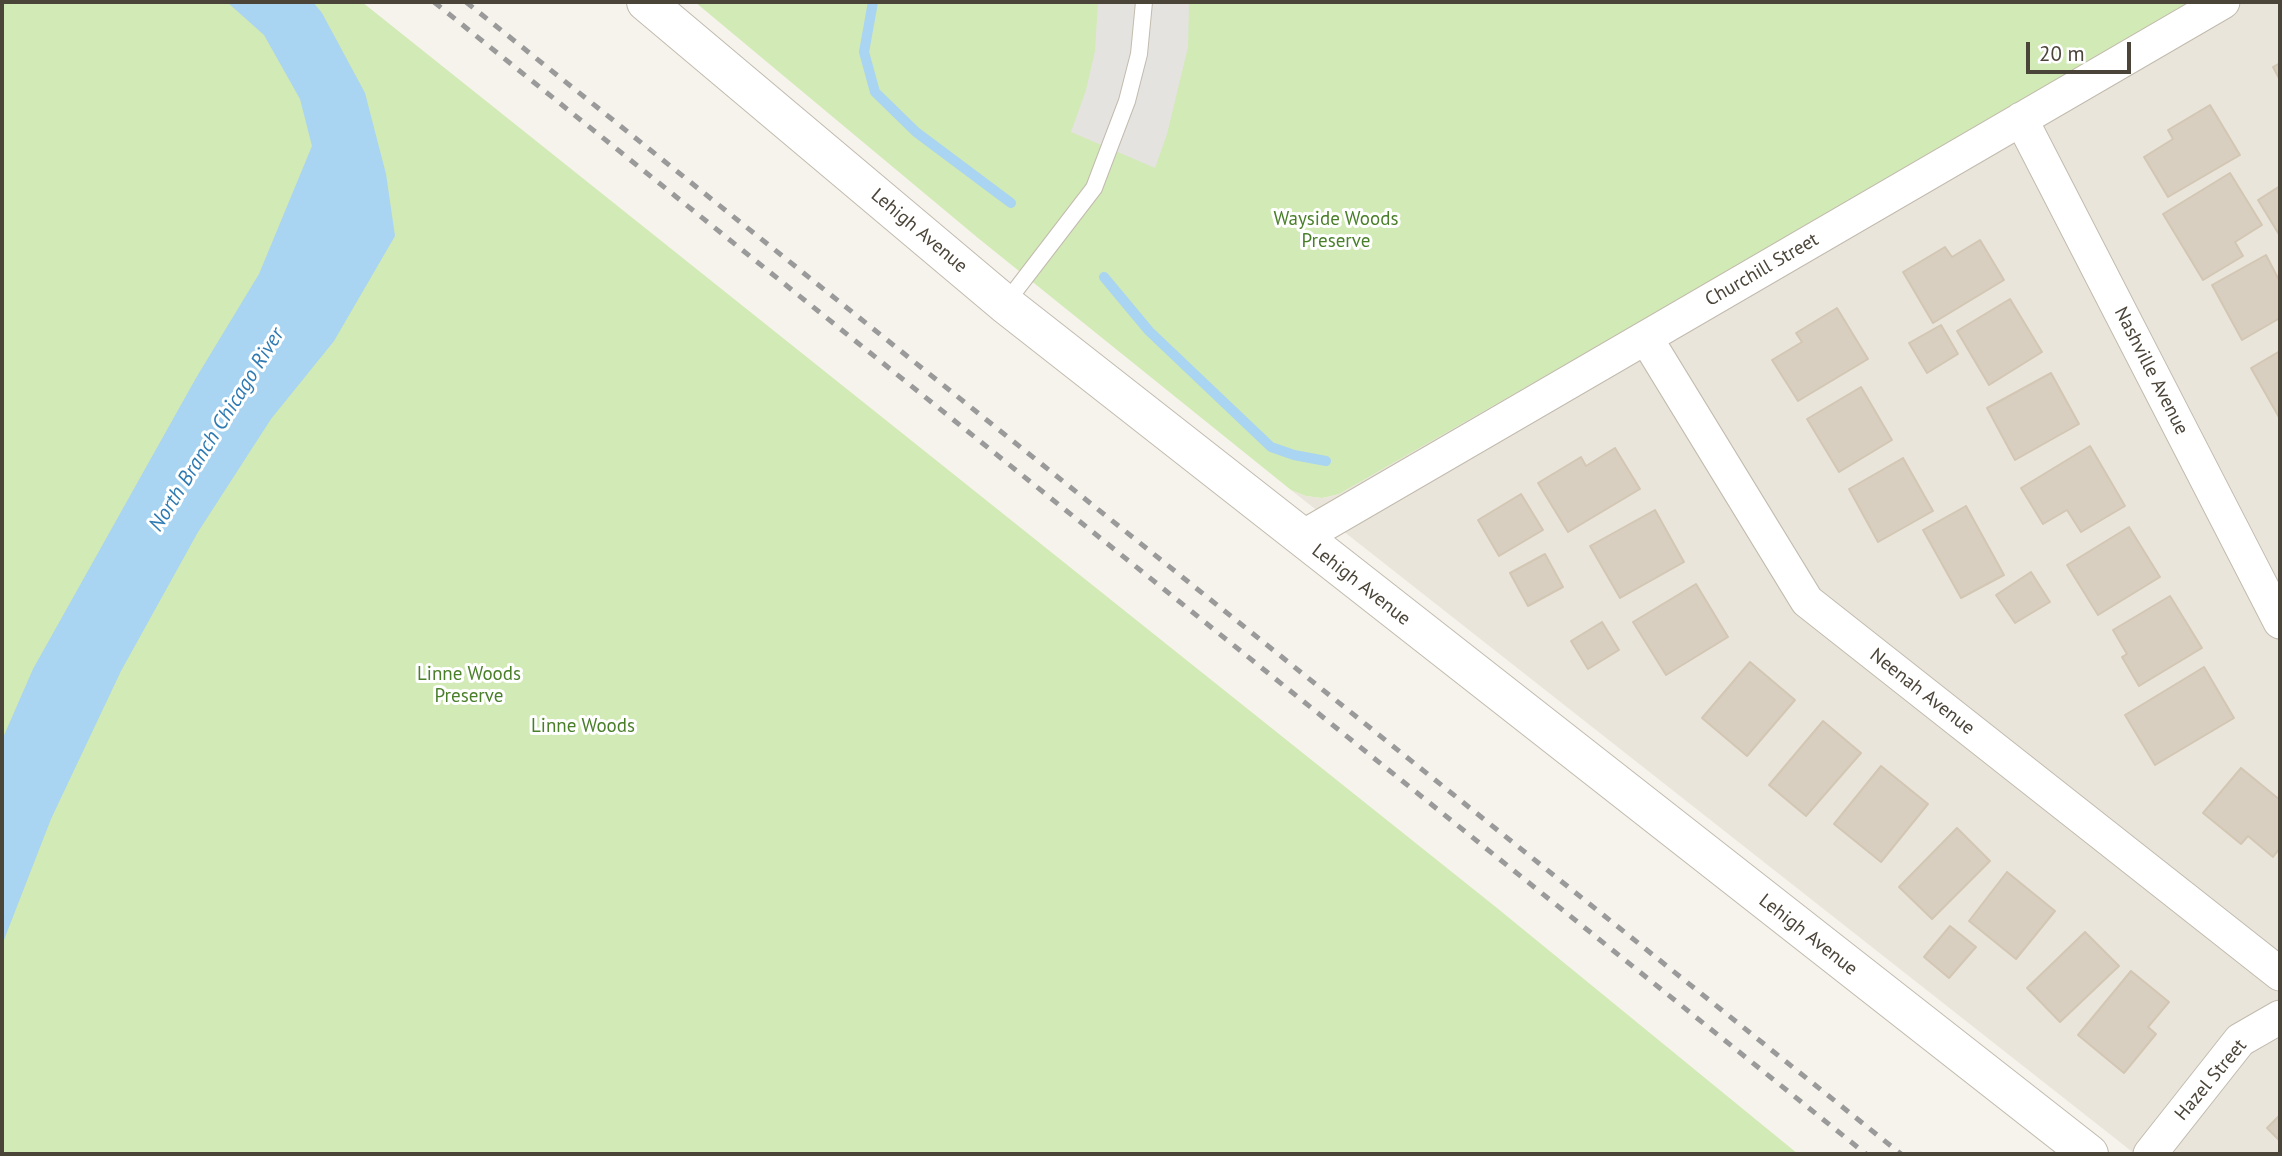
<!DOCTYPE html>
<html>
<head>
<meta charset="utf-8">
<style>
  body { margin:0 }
  #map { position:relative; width:2282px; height:1156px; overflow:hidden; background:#f6f3ec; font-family:"PT Sans",sans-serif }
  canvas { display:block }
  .frame { position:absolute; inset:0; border:4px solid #4b4439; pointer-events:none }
  .scale { position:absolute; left:2026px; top:42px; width:105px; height:32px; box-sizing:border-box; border:4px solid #4b4439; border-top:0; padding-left:9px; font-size:21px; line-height:24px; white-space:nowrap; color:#4b4439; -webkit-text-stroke:5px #fff; paint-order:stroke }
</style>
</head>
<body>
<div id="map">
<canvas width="2282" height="1156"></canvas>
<div class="frame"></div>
<div class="scale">20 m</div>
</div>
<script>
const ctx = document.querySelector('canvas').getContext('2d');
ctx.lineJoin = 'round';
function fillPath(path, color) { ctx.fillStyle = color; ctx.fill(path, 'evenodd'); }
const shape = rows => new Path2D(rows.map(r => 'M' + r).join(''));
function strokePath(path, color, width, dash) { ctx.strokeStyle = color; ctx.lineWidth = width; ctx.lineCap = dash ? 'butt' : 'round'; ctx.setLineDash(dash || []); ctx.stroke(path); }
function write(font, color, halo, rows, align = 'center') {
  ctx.font = font + ' "PT Sans",sans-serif'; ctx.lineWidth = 6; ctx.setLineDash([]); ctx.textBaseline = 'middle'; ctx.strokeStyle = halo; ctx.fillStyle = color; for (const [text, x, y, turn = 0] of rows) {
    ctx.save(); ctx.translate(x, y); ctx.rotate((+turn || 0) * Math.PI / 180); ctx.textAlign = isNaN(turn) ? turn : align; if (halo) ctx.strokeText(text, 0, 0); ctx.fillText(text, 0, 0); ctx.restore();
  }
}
fillPath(shape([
  [2199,2,2280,2,2280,1154,2135,1154,1291,490,1306,496,1322,498,1339,494]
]), '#eae5da');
fillPath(shape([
  [2,2,362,2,1497,908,1798,1154,2,1154],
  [695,2,2199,2,1339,494,1322,498,1306,496,1291,490,978,238]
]), '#d2eab5');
fillPath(shape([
  [1098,2,1189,2,1188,47,1167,134,1155,168,1071,132,1086,90,1095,51]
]), '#e5e3e0');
fillPath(shape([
  [227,2,313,2,322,13,365,93,386,174,395,236,334,341,271,419,198,532,121,671,51,819,2,945,2,740,33,669,196,378,259,274,312,146,300,99,264,35]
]), '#a9d4f2');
strokePath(shape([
  [873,2,864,52,875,92,916,132,1011,203],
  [1104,277,1149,331,1271,447,1294,455,1326,461]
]), '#a9d4f2', 10);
const building = shape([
  [2280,63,2280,80,2273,67,2280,63],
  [2210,105,2240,155,2168,197,2144,157,2173,139,2168,130,2210,105],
  [2230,173,2262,225,2235,242,2243,256,2203,280,2163,214,2230,173],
  [2280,186,2280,236,2258,200,2280,186],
  [1980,240,2004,280,1933,323,1903,272,1945,247,1952,257,1980,240],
  [2266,255,2280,282,2280,318,2242,340,2212,285,2266,255],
  [2010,299,2042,352,1989,385,1957,331,2010,299],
  [1837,308,1868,359,1798,401,1772,360,1802,342,1796,333,1837,308],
  [1941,325,1958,354,1927,373,1909,343,1941,325],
  [2280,351,2280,419,2251,368,2280,351],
  [2051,373,2079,424,2015,460,1987,408,2051,373],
  [1861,387,1892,440,1839,472,1807,419,1861,387],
  [2090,446,2125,506,2081,532,2067,510,2043,524,2021,488,2090,446],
  [1615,448,1640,489,1568,532,1538,483,1581,457,1586,466,1615,448],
  [1903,458,1933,511,1878,542,1849,489,1903,458],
  [1521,494,1543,530,1499,556,1478,520,1521,494],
  [1966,506,2004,575,1961,598,1923,530,1966,506],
  [1655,510,1684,562,1620,598,1590,546,1655,510],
  [2129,527,2160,577,2098,615,2067,565,2129,527],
  [1545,554,1563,587,1528,606,1510,573,1545,554],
  [2031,572,2050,602,2015,623,1996,595,2031,572],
  [1696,584,1728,637,1666,675,1633,622,1696,584],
  [2170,596,2202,648,2139,686,2122,657,2127,654,2113,630,2170,596],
  [1602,622,1619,650,1588,669,1571,641,1602,622],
  [1750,662,1795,700,1747,756,1702,718,1750,662],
  [2204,667,2234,718,2155,765,2125,715,2204,667],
  [1823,721,1861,753,1806,816,1769,785,1823,721],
  [1881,766,1928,804,1881,862,1834,824,1881,766],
  [2241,768,2280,800,2280,848,2273,857,2248,836,2241,844,2203,813,2241,768],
  [1957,828,1990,861,1932,919,1899,887,1957,828],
  [2007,872,2055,911,2016,959,1969,921,2007,872],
  [1950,926,1976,947,1949,978,1924,957,1950,926],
  [2085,932,2119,966,2060,1022,2027,988,2085,932],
  [2131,971,2169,1002,2148,1027,2156,1034,2124,1073,2078,1035,2131,971],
  [2280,1115,2280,1141,2267,1128,2280,1115]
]);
fillPath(building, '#d8cfc1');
strokePath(building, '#d3c7b4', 2);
const service = shape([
  [1005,304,1094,188,1127,101,1139,54,1144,2]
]);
const minor = shape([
  [2021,119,2280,622],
  [1646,338,1807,601,2280,974],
  [1301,538,2223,2],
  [2150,1154,2240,1040,2280,1017]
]);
const tertiary = shape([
  [646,2,1005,304,2089,1154]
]);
strokePath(service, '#c2bbae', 18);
strokePath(minor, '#c2bbae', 35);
strokePath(tertiary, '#c2bbae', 40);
strokePath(service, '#fff', 16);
strokePath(minor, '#fff', 33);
strokePath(tertiary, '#fff', 38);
strokePath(shape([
  [434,2,1866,1154],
  [466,2,1901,1154]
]), '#9a9a9a', 5, [9, 9]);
write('19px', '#4a7f2a', '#fff', [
  ["Wayside Woods",1336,220],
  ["Preserve",1336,242],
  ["Linne Woods",469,675],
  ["Preserve",469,697],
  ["Linne Woods",583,727]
]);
write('19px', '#4b4439', '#fff', [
  ["Lehigh Avenue",919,231,40],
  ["Churchill Street",1762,270,-30],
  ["Nashville Avenue",2151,371,63],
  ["Lehigh Avenue",1361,585,38],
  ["Neenah Avenue",1922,692,38],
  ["Lehigh Avenue",1808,935,38],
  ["Hazel Street",2211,1080,-50]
]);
write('italic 21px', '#2e7ab2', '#fff', [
  ["North Branch Chicago River",217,430,-58]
]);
</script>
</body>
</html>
